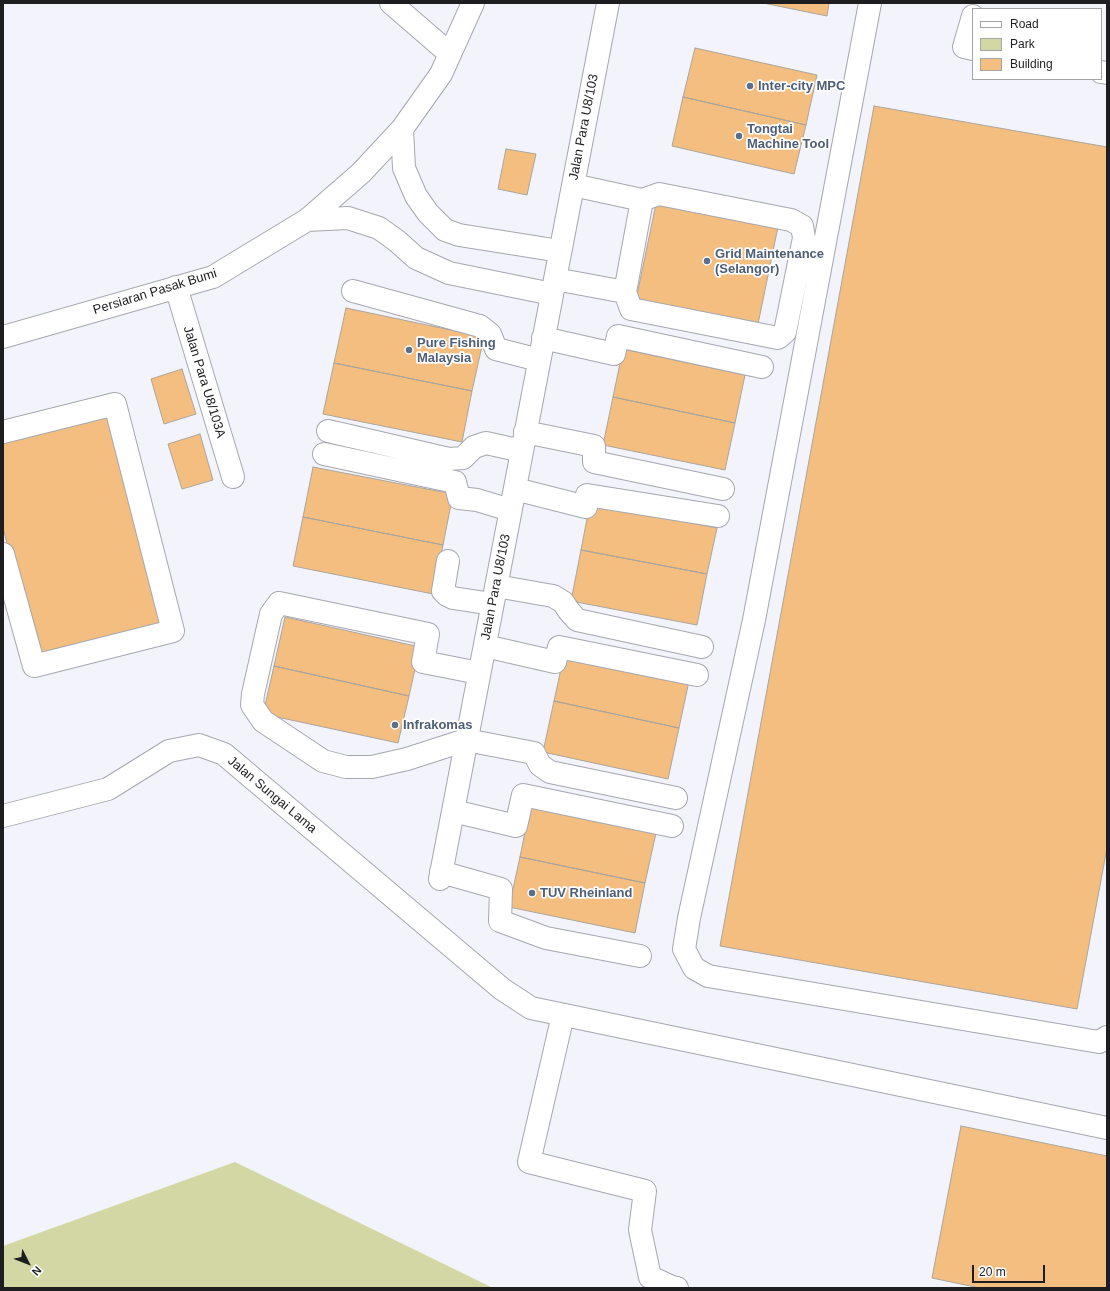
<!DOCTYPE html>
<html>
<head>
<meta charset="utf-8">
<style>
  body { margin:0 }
  #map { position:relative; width:1110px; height:1291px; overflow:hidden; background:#f2f3fb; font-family:Arial,sans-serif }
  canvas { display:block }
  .frame { position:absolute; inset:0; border:4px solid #1e1e21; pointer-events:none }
  .legend { position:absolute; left:972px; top:8px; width:130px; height:72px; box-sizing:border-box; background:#fff; border:1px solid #a5a5a6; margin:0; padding:5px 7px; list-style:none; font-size:12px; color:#1e1e21 }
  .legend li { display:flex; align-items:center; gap:8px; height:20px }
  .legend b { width:20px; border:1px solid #a5a5a6 }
  .north { position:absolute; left:8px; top:1243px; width:40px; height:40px; -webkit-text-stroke:3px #fff; paint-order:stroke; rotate:132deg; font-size:11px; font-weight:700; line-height:16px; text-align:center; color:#1e1e21 }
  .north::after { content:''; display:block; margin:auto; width:14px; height:18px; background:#1e1e21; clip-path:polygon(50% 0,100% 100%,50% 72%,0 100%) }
  .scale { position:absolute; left:972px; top:1265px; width:73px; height:18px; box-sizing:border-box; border:2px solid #1e1e21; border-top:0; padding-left:5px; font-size:12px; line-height:14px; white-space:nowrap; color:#1e1e21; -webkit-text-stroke:3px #fff; paint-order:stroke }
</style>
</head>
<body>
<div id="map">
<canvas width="1110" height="1291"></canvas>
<div class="frame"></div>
<ul class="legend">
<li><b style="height:5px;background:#fff"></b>Road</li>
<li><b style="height:11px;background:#d3d7a4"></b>Park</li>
<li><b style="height:11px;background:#f3be7f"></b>Building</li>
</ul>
<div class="north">N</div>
<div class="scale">20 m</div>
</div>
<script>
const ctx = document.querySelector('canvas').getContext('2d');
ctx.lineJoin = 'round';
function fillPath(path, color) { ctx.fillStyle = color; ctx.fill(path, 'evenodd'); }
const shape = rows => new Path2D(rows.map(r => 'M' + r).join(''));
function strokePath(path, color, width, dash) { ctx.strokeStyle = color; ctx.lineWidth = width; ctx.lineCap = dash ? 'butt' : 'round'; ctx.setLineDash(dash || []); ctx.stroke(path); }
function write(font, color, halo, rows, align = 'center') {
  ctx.font = font + ' Arial,sans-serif'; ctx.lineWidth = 3.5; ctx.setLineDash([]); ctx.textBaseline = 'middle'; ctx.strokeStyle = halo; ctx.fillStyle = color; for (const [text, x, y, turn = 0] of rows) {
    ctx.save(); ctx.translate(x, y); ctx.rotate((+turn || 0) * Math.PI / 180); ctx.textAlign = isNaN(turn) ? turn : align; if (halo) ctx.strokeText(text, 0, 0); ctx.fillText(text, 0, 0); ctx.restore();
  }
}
fillPath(shape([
  [235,1162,493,1288,3,1288,3,1246]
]), '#d3d7a4');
const building = shape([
  [763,3,829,3,827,16,763,3],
  [695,48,817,75,806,125,683,97,695,48],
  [683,97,806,125,794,174,672,146,683,97],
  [874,106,1107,147,1107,848,1077,1009,720,946,874,106],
  [506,149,536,154,527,195,498,189,506,149],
  [657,199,779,222,758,324,636,300,657,199],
  [346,308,484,337,472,391,334,363,346,308],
  [623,349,745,375,735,423,613,397,623,349],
  [334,363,472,391,462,442,323,414,334,363],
  [182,369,196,414,164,424,151,379,182,369],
  [613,397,735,423,725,470,603,445,613,397],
  [112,409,168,629,38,663,3,528,3,438,112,409],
  [200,434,213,480,182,489,168,444,200,434],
  [313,467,453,494,443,545,303,517,313,467],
  [590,503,717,528,707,574,581,550,590,503],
  [303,517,443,545,433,594,293,566,303,517],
  [581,550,707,574,697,625,571,601,581,550],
  [285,617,420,647,409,696,274,666,285,617],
  [564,655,689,681,679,728,554,701,564,655],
  [274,666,409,696,398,743,263,714,274,666],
  [554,701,679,728,668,779,543,752,554,701],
  [530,807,656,833,645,883,520,857,530,807],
  [520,857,645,883,635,933,509,907,520,857],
  [961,1126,1107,1156,1107,1288,980,1288,932,1278,961,1126]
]);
fillPath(building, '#f3be7f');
strokePath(building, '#aaa59e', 1);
const minor = shape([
  [391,3,450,54],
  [870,3,754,620,689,918,684,949,694,968,708,976,1099,1042,1107,1037],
  [973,16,964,47,973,49],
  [1101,72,1107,73],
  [402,129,404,168,416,196,428,213,445,230,459,235,560,251],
  [573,185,642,200,659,194,791,220,802,226,804,238,785,332,778,338,631,309,625,292,642,200],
  [307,220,348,218,379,228,397,241,416,258,449,273,552,294],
  [555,279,625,292],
  [176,287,233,477],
  [353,291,480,326,490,334,496,349,539,360],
  [3,337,213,277,307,220,361,173,402,129,441,74,473,3],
  [543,338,614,354,618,336,762,367],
  [328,431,449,459,463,458,474,447,486,443,522,451],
  [3,432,115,404,173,631,34,666,3,554],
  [525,432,594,446,594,462,723,489],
  [324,454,455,482,459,498,477,500,510,510],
  [515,489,586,507,587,495,718,516],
  [448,561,443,591,447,595,453,598,492,604],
  [496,586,553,596,563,602,569,611,577,620,702,647],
  [485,646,555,662,559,647,697,675],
  [479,673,423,662,428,634,279,603,271,614,253,694,252,705,263,721,323,761,346,767,372,767,407,759,466,740,534,753,540,765,550,772,676,798],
  [453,811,516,826,523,795,672,826],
  [3,816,108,789,169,751,199,745,224,754,502,989,531,1008,1107,1128],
  [441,872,501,889,500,921,546,938,640,956],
  [440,879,608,3],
  [563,1015,529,1162,645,1191,640,1230,650,1277,672,1287,677,1288]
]);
strokePath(minor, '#a6a7af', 24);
strokePath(minor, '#fff', 22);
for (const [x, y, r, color] of [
  [750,86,4,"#5c6f8a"],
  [739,136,4,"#5c6f8a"],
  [707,261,4,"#5c6f8a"],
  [409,350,4,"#5c6f8a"],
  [395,725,4,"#5c6f8a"],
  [532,893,4,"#5c6f8a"]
]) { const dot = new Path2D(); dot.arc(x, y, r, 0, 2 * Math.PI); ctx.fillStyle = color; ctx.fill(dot); strokePath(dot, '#fff', 1.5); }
write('bold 13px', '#4e5e75', '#fff', [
  ["Inter-city MPC",758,86],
  ["Tongtai",747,129],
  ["Machine Tool",747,144],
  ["Grid Maintenance",715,254],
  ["(Selangor)",715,269],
  ["Pure Fishing",417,343],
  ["Malaysia",417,358],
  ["Infrakomas",403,725],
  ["TUV Rheinland",540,893]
], 'left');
write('13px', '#1e1e21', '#fff', [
  ["Jalan Para U8/103",584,127,-79],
  ["Persiaran Pasak Bumi",155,292,-17],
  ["Jalan Para U8/103A",204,382,73],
  ["Jalan Para U8/103",496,587,-79],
  ["Jalan Sungai Lama",272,795,40]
]);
</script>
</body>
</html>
